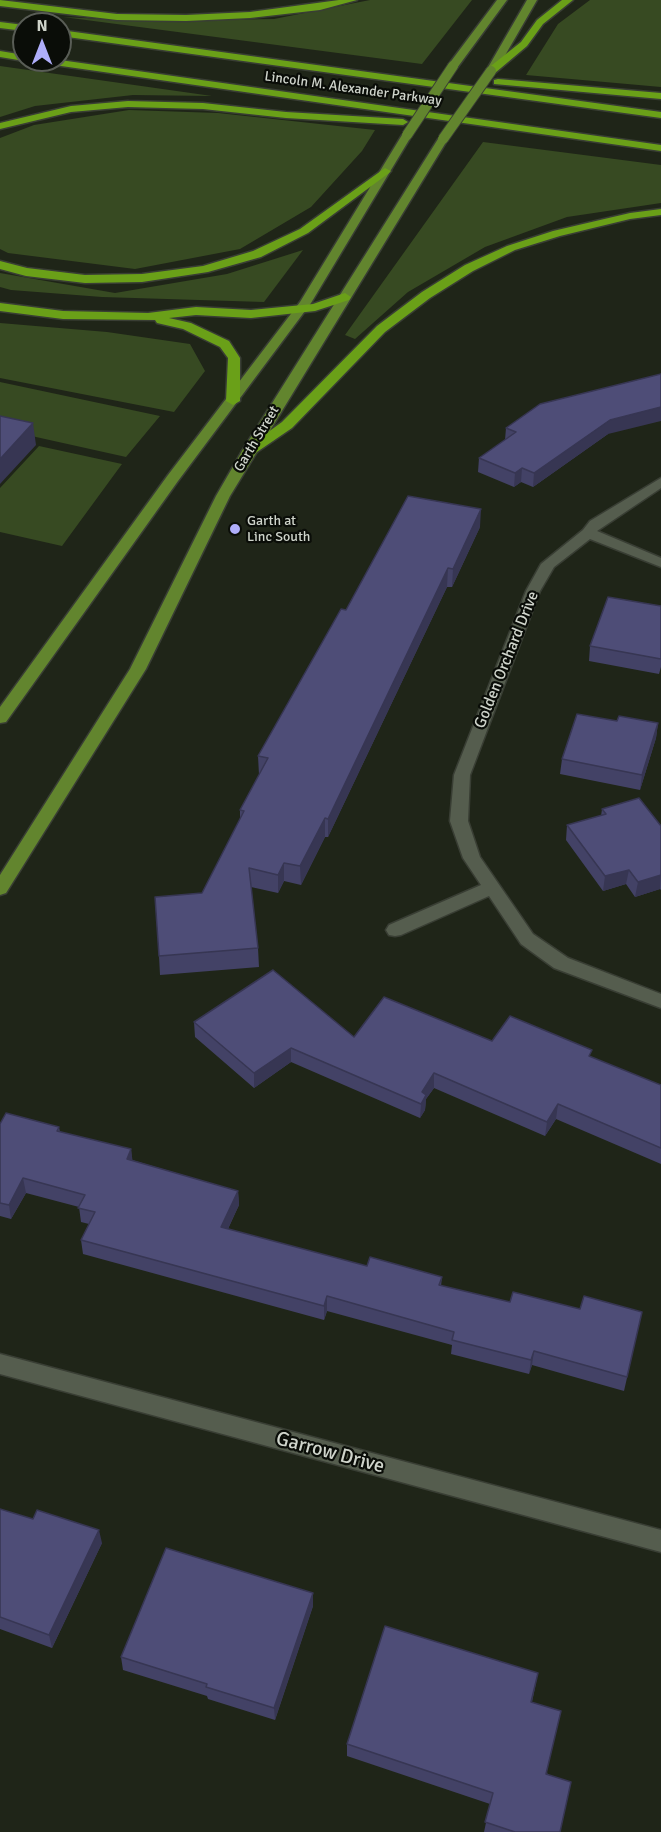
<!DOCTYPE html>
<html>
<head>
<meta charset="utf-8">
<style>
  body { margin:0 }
  #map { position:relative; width:661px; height:1832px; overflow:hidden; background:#1f2518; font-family:Signika,sans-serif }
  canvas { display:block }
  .north { position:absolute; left:12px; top:12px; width:60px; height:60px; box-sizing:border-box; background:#0a0d08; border:2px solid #595d56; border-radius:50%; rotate:0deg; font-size:16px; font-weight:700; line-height:24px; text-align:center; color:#cfd4cb }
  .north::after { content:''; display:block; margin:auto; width:21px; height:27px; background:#afaefa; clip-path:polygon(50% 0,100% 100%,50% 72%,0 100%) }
</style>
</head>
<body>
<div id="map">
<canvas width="661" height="1832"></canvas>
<div class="north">N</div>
</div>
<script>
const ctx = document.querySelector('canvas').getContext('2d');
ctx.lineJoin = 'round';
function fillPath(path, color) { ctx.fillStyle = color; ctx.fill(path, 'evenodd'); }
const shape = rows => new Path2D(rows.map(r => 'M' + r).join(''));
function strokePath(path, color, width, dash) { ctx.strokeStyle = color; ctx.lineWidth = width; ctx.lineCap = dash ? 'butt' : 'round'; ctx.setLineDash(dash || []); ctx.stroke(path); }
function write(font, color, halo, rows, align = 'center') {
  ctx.font = font + ' Signika,sans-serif'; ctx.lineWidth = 4.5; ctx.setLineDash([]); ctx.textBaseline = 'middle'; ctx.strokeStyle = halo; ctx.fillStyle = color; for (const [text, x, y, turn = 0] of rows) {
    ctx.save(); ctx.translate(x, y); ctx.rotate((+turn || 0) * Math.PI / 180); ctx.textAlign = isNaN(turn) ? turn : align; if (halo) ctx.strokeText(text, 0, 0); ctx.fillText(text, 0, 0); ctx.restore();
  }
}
fillPath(shape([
  [370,0,472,0,422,64,63,17,147,21,274,19],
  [590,0,661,0,661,87,526,75,558,24],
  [0,66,212,96,133,95,35,106,0,117],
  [129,110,218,113,375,130,362,151,311,207,240,249,135,269,8,253,0,249,0,138,34,125],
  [483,142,661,165,661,203,567,217,485,247,408,292,355,339,345,335],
  [303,250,264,302,102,297,11,290,0,287,0,273,115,293,227,274],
  [0,323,107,332,190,344,205,371,174,412,0,378],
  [0,382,160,416,126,457,0,429],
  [39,446,122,464,62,546,0,532,0,488]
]), '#374a22');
const minor = shape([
  [661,478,661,488,597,531,661,558,661,567,590,539,554,567,540,591,470,775,468,821,480,857,533,934,568,958,661,994,661,1008,554,968,521,944,489,896,401,935,395,936,389,935,386,930,389,925,481,885,463,858,450,821,454,775,526,591,541,564,583,530,590,521,661,478],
  [0,1354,661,1530,661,1552,0,1374,0,1354]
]);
const major = shape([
  [497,0,507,0,457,68,449,68,449,64,497,0],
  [527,0,537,0,496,71,487,73,486,71,527,0],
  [407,132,412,135,311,303,178,481,6,722,0,723,0,707,168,475,300,302,402,135,407,132],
  [443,136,448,139,230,496,146,669,6,893,0,895,0,875,130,669,216,496,242,451,438,139,443,136]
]);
const highway = shape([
  [0,0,117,14,186,15,250,12,339,0,357,0,320,10,250,18,186,21,117,20,0,6,0,0],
  [562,0,573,0,543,24,527,46,495,73,487,73,487,69,521,42,537,20,562,0],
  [0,22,24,25,24,31,0,28,0,22],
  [60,30,661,112,661,118,60,36,60,30],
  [0,51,24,55,24,60,28,60,24,61,0,57,0,51],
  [35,60,60,60,661,145,661,151,40,63,35,60],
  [498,79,661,93,661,99,494,84,494,80,498,79],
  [128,101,203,103,286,112,403,119,408,122,403,125,286,118,203,109,128,107,71,112,0,129,0,123,71,106,128,101],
  [385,168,391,171,389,173,308,233,261,257,208,272,142,282,85,283,26,276,0,269,0,261,27,268,85,275,142,274,203,266,253,251,300,229,385,168],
  [661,209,661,215,630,219,560,236,515,250,473,271,430,298,385,332,292,428,254,454,249,455,242,451,282,422,377,326,422,292,465,265,507,246,553,231,630,213,661,209],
  [345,293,351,297,349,300,315,311,251,318,196,315,169,318,191,323,229,341,240,358,240,401,233,405,226,401,228,358,220,347,183,329,157,323,155,320,63,319,0,311,0,303,63,311,148,313,196,307,251,310,313,304,345,293]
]);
strokePath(minor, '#393e34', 3);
strokePath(major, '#393e34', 3);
strokePath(highway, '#393e34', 3);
fillPath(minor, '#555d4e');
fillPath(major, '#62852e');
fillPath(highway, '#6aa018');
const majorBridge = shape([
  [407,135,453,66],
  [443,139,491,71]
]);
strokePath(majorBridge, '#393e34', 12, []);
strokePath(majorBridge, '#62852e', 10);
fillPath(shape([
  [506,428,608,434,533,487,521,482,514,487,478,472,479,458,505,440],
  [480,527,452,587,447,587,328,837,325,837,301,885,284,881,278,893,251,887,258,948,259,967,160,975,159,956,202,893,240,819,240,810,259,775,258,756,346,610],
  [661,606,661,667,659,674,589,661,590,646],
  [617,721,658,723,656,738,640,790,560,774,562,759],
  [602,809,661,826,661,890,660,889,635,897,626,884,603,891,566,840,567,825,601,816],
  [194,1022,354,1037,492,1041,591,1057,661,1085,661,1164,556,1119,545,1136,434,1088,426,1099,425,1110,420,1118,291,1062,254,1088,195,1037],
  [0,1124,59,1127,60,1132,131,1149,132,1160,238,1191,239,1205,228,1229,367,1266,442,1277,441,1286,510,1302,580,1309,642,1312,624,1391,532,1365,529,1374,451,1354,452,1345,327,1311,324,1320,83,1254,81,1240,89,1224,81,1222,79,1207,26,1193,11,1219,0,1216],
  [0,1509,102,1543,52,1648,0,1629],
  [313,1593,313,1606,275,1720,208,1699,207,1696,123,1670,121,1657],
  [538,1673,532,1702,560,1832,484,1832,490,1804,347,1756,347,1744]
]), '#434266');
fillPath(shape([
  [661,407,661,421,608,434,533,487,534,473,610,420],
  [33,423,36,445,0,484,0,459],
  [522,468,521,482,514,487,515,473],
  [481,509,480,527,452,587,453,569],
  [448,568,447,587,328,837,328,819],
  [658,723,656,738,640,790,642,775],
  [325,818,325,837,301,885,300,866],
  [284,863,284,881,278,893,278,875],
  [629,870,626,884,603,891,605,876],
  [661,875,660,889,635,897,638,882],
  [291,1048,291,1062,254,1088,254,1073],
  [434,1073,434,1088,426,1099,425,1110,420,1118,422,1092],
  [558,1104,556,1119,545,1136,547,1122],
  [131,1149,133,1164,127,1159],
  [23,1178,26,1193,11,1219,9,1205],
  [238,1191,239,1205,222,1241,221,1227],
  [327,1296,327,1311,324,1320,324,1306],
  [534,1351,532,1365,529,1374,531,1360],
  [99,1530,102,1543,52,1648,49,1635],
  [313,1593,313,1606,275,1720,274,1708]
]), '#373653');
const building = shape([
  [661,374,661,407,610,420,534,473,522,468,515,473,479,458,516,432,506,428,540,404,661,374],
  [0,416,33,423,0,459,0,416],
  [408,496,481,509,453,569,448,568,328,819,325,818,300,866,284,863,278,875,249,868,258,948,159,956,155,897,202,893,244,811,240,810,268,758,258,756,341,609,346,610,408,496],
  [608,597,661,606,661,659,590,646,608,597],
  [577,714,617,721,619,716,658,723,642,775,562,759,577,714],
  [639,798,661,826,661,875,638,882,629,870,605,876,567,825,606,814,602,809,639,798],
  [273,970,354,1037,384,997,492,1041,510,1016,592,1050,589,1056,661,1085,661,1148,558,1104,547,1122,434,1073,422,1092,426,1095,421,1104,291,1048,254,1073,194,1022,273,970],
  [6,1113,59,1127,57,1131,131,1149,127,1159,238,1191,221,1227,367,1266,370,1257,442,1277,439,1285,510,1302,513,1292,580,1309,584,1296,642,1312,627,1377,534,1351,531,1360,452,1340,454,1332,327,1296,324,1306,81,1240,95,1212,78,1208,85,1195,23,1178,9,1205,0,1203,0,1124,6,1113],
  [0,1509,33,1519,37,1510,99,1530,49,1635,0,1617,0,1509],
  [166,1548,313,1593,274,1708,206,1687,207,1684,121,1657,166,1548],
  [385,1626,538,1673,531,1702,561,1711,546,1774,571,1782,560,1832,515,1832,485,1822,493,1793,347,1744,385,1626]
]);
fillPath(building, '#4e4d77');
strokePath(building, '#373653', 1.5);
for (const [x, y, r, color] of [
  [235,529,6,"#afaefa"]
]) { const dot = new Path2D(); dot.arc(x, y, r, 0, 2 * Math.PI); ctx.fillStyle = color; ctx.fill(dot); strokePath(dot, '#0a0d08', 2); }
write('14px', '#cfd4cb', '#0a0d08', [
  ["Lincoln M. Alexander Parkway",353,89,8],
  ["Garth Street",257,439,-59]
]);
write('14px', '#cfd4cb', '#0a0d08', [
  ["Garth at",247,521],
  ["Linc South",247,537]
], 'left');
write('16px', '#cfd4cb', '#0a0d08', [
  ["Golden Orchard Drive",507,660,-68]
]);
write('20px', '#cfd4cb', '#0a0d08', [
  ["Garrow Drive",330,1453,15]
]);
</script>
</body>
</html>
